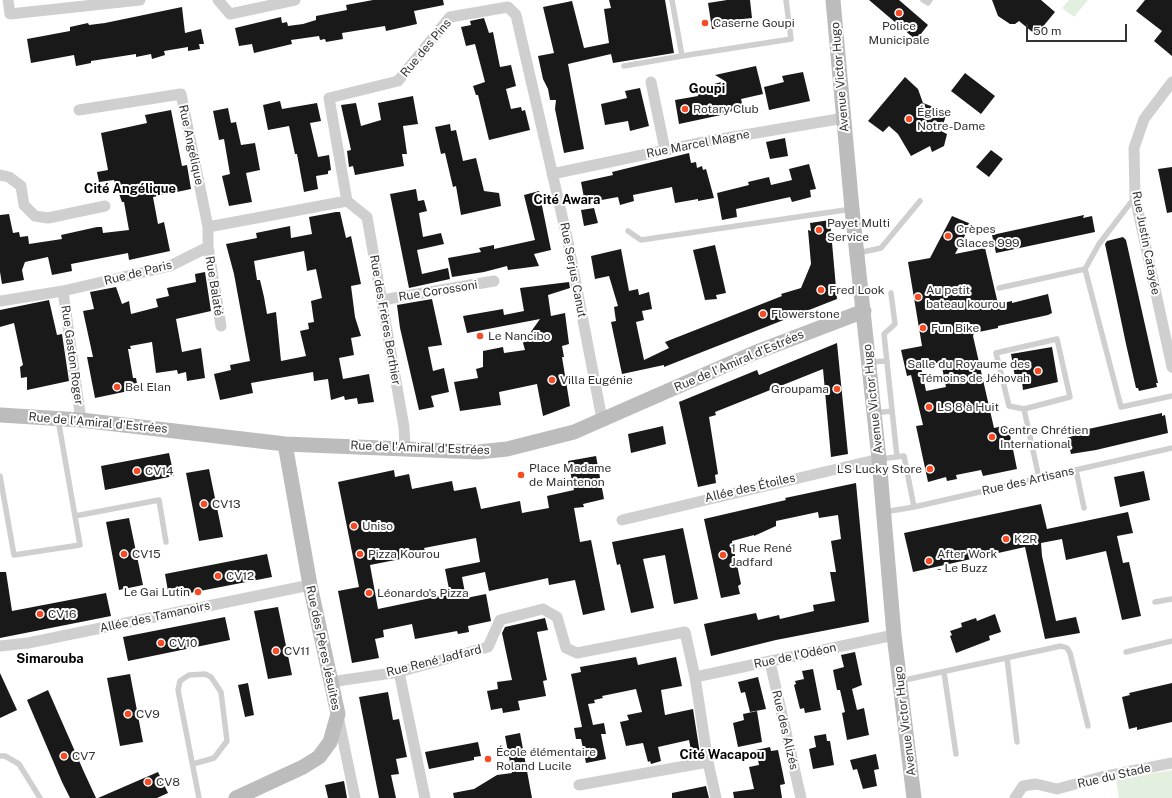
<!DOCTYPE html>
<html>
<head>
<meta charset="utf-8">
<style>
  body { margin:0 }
  #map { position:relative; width:1172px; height:798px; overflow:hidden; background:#fff; font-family:"Public Sans",sans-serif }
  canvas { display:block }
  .scale { position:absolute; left:1026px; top:24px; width:101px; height:18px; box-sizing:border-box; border:2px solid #323232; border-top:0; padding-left:5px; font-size:12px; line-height:14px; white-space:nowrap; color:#323232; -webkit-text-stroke:3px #fff; paint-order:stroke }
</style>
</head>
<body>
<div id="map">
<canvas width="1172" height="798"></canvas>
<div class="scale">50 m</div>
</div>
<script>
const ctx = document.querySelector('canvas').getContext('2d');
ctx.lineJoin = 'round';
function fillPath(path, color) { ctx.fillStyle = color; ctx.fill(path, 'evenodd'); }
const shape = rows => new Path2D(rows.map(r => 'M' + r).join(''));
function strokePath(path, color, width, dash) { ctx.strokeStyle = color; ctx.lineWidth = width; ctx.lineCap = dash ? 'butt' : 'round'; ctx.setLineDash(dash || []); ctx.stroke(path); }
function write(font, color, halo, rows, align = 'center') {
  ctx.font = font + ' "Public Sans",sans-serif'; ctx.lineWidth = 4; ctx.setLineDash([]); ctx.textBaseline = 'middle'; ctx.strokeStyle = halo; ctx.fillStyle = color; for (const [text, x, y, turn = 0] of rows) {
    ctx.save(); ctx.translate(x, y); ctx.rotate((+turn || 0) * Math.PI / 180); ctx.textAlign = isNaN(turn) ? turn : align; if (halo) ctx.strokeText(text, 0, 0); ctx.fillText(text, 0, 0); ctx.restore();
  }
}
fillPath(shape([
  [1069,0,1088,0,1074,17,1062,8],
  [1172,770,1172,798,1119,798,1116,780]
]), '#e4f0df');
fillPath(shape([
  [373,0,443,0,444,5,414,11,417,24,386,31,385,26,342,33,343,39,326,42,325,39,320,40,319,36,291,40,292,44,254,53,252,44,239,46,235,28,281,17,282,23,287,22,288,26,303,24,316,20,316,16,347,10,346,5],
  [609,0,665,0,674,53,613,63,611,54,568,64,584,149,564,153,555,109,556,100,550,100,548,89,543,79,538,56,554,53,543,7,572,1,584,48,609,43,604,9,611,8],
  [727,0,750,0,752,18,726,21,726,27,712,29,708,3],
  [869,0,899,0,928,25,916,40],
  [992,0,1041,0,1055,12,1036,35,1019,21,1015,24,1010,24,998,16],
  [1145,0,1172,0,1172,56,1154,41,1162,31,1136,11],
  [182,7,185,33,201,29,204,44,199,44,200,49,188,51,188,47,164,51,165,55,152,59,151,54,136,57,136,54,91,61,91,63,76,66,74,55,31,63,27,39,70,31,70,27,88,23,89,25,105,23],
  [484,18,489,33,493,32,500,67,511,65,516,86,506,89,511,109,521,107,522,111,525,110,530,130,489,140,478,95,476,95,473,86,485,82,475,44,466,46,461,27,471,25,470,21],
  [756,66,763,94,741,99,743,107,721,115,679,124,675,100,698,96,696,89,725,81,715,75],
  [803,72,810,101,769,110,764,87,784,82,782,76],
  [965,73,995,96,981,114,951,91],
  [905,77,918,89,923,103,947,112,941,131,947,134,944,146,932,152,930,146,911,156,898,134,889,126,883,132,868,121],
  [640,88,649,126,630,131,628,121,605,125,601,104,627,98,625,91],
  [413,96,418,124,403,126,407,154,402,154,404,166,355,175,353,166,349,167,347,151,351,150,341,105,356,103,361,126,381,120,378,103],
  [280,101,282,109,317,103,321,121,310,123,318,157,329,155,331,170,328,171,328,174,316,176,318,189,304,192,297,154,295,154,289,126,268,130,263,105],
  [228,108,231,123,236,122,241,145,255,143,260,170,246,173,252,202,229,206,222,176,230,174,224,139,219,140,213,111],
  [171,110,182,166,187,165,191,189,153,197,158,224,164,222,170,251,129,260,128,253,71,264,72,271,52,275,48,257,25,262,22,270,24,280,2,284,0,272,0,215,9,214,13,233,19,232,20,237,28,236,29,244,62,239,61,235,97,227,102,227,103,233,129,230,124,202,122,202,114,180,99,182,97,172,108,170,101,133,147,123,145,115],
  [450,124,451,131,456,130,463,161,476,158,484,191,499,193,501,206,461,215,456,186,453,187,445,153,441,154,435,127],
  [785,138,788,156,770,159,766,142],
  [991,150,1003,159,989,177,976,167],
  [689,153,691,163,696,162,697,168,702,166,703,170,706,169,714,198,698,201,698,199,675,203,672,187,633,195,634,201,620,205,618,197,585,203,581,182,613,175,612,172],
  [809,164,816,189,810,190,811,197,792,202,790,197,736,209,737,217,722,220,717,193,749,185,748,182,769,177,771,185,792,180,789,169],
  [1172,167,1172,212,1167,213,1158,169],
  [416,189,418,201,424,200,427,211,419,213,423,237,441,233,444,244,417,250,422,274,448,268,450,279,409,288,390,194],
  [539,191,551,250,534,254,539,266,508,270,507,266,484,272,452,277,448,258,481,252,479,248,494,245,494,249,535,240,524,195],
  [594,208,598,223,584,226,581,210],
  [336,212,340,212,346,238,351,236,361,284,351,286,355,317,361,336,351,338,354,355,339,358,343,379,369,374,374,402,358,404,357,398,345,400,344,396,331,400,328,379,314,381,313,372,251,383,253,393,220,400,214,374,231,370,230,365,250,361,234,274,226,244,257,238,256,233,290,226,291,238,312,234,309,217],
  [304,251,307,271,316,269,322,298,311,301,314,322,308,323,309,329,300,331,306,356,281,361,276,312,267,314,264,297,260,280,257,280,254,261],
  [1084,215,1083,218,1092,216,1095,232,996,253,992,235],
  [952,216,971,224,955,254,985,248,998,304,1012,301,1012,303,1048,294,1052,313,1048,315,998,326,998,328,974,333,973,336,994,428,1008,425,1017,469,983,476,981,470,956,475,957,479,947,481,946,477,928,482,916,426,923,425,911,375,907,376,901,350,922,346,908,262,930,258],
  [941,362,946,387,926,391,921,367],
  [830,220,837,299,664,367,664,365,622,374,611,322,616,321,614,307,618,306,609,276,595,279,591,256,621,249,629,291,638,289,639,295,649,292,652,309,642,311,644,320,636,322,644,360,669,348,665,342,782,296,781,294,801,288,811,264,808,230,811,231,810,223],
  [1123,237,1126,240,1158,383,1156,383,1157,387,1139,391,1138,388,1136,388,1126,344,1105,244,1107,241],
  [715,245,726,293,716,295,717,299,705,300,693,250],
  [205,272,211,311,176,319,182,352,201,348,205,378,187,381,186,372,178,374,177,370,156,373,152,342,130,346,131,349,128,349,133,378,136,378,138,389,95,398,87,357,93,357,83,311,94,309,90,292,116,287,122,304,129,301,131,314,158,307,156,299,169,296,167,288,196,282,195,274],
  [569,282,570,288,548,295,551,316,565,313,569,344,562,346,564,357,562,357,570,406,543,416,537,384,499,392,501,405,460,411,454,382,478,378,476,369,483,367,483,351,503,347,504,353,525,350,523,343,540,319,467,333,463,316,503,309,504,315,524,311,520,288],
  [432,299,442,345,428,347,433,371,444,368,449,392,431,396,434,407,419,410,400,328,397,305],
  [49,300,57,335,62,334,69,381,27,390,27,377,21,378,20,367,23,365,14,323,0,327,0,310],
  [837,343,848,454,831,457,823,369,715,412,716,415,709,417,718,474,715,475,716,483,698,487,679,402,757,370,759,375],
  [1052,347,1058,382,1023,390,1022,382,1016,383,1011,354],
  [1162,413,1162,416,1165,415,1168,433,1096,450,1071,454,1067,438,1079,434,1079,431],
  [663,426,666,444,631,453,628,434],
  [169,453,174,476,105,490,101,466],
  [596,456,604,499,583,504,584,507,574,508,580,542,591,540,605,610,583,615,575,580,549,585,548,578,489,591,485,572,462,577,466,598,486,594,491,621,468,626,469,632,458,634,457,631,415,639,412,624,383,630,384,637,375,639,379,658,352,663,338,591,359,587,338,482,394,470,395,477,409,474,412,489,452,481,454,491,476,487,481,509,520,501,522,513,549,508,547,496,574,490,568,461],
  [476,538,480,562,445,569,450,594,378,609,370,565,426,554,424,548],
  [209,469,223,537,199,541,186,473],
  [1144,471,1150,500,1120,507,1114,477],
  [856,483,869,622,776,640,711,656,704,624,756,613,758,620,779,615,780,619,814,611,813,605,835,601,830,572,836,572,831,541,841,539,838,515,819,518,818,512,776,521,776,526,754,536,754,535,732,541,741,584,738,586,740,594,721,598,704,519,786,500,785,498],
  [1041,504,1047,529,1128,512,1133,533,1117,536,1123,563,1129,562,1141,616,1122,620,1106,551,1066,560,1062,539,1041,543,1042,556,1056,621,1076,617,1080,633,1045,639,1025,547,913,572,904,533],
  [129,518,143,585,119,590,106,522],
  [683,528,698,599,674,604,665,555,643,559,654,608,631,613,620,564,617,565,612,542],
  [267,554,272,577,169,597,165,574],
  [0,572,6,572,12,611,106,593,111,616,0,638],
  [278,607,292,675,268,679,254,611],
  [995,614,1001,632,989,636,990,640,956,653,950,636,952,635,950,631,962,627,961,623,976,618,977,621],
  [225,617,230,640,128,661,123,637],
  [545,618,548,630,537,632,547,680,543,681,546,696,518,701,520,710,503,713,502,708,491,710,487,691,498,689,497,682,512,680,502,633,505,627],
  [855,652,862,685,852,689,857,710,864,708,869,735,847,740,842,713,845,712,840,690,837,690,833,670,844,667,841,655],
  [636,657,638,665,676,657,682,686,661,690,665,715,693,709,700,754,692,755,689,740,658,747,661,761,651,764,650,761,648,762,643,743,626,746,620,722,629,720,627,715,642,712,636,689,602,696,603,698,594,700,595,703,588,704,593,725,604,723,606,734,601,734,606,759,586,763,581,739,576,739,574,728,582,727,571,674,581,672,580,667],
  [813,669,821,710,805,713,804,708,800,709,794,685,796,684,795,681,804,679,802,671],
  [0,673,17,710,0,718],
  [130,674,143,742,120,746,107,678],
  [758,677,766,709,750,712,745,692,741,693,738,682],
  [248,683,254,715,245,717,238,685],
  [1172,683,1172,722,1137,730,1137,727,1129,729,1122,697,1130,695,1129,693],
  [48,690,84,772,96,798,70,798,62,782,27,700],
  [388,692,393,720,399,719,407,757,396,759,399,774,391,775,396,798,379,798,359,697],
  [757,711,762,742,738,747,733,723,744,720,743,714],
  [520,733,532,798,454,798,453,793,474,789,497,775,512,773,505,736],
  [826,734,827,741,830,741,834,765,813,769,809,749,816,747,814,736],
  [478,742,481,756,474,757,474,760,429,769,425,752],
  [770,747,771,751,778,750,785,784,780,785,782,798,734,798,733,792,754,789,749,767,759,765,756,750],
  [876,754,879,769,874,770,877,786,863,789,857,769,853,770,850,760],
  [158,772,168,793,157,798,98,798],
  [344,781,347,798,328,798,325,785],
  [706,786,709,798,672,798,672,793]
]), '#191919');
strokePath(shape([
  [672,0,682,56,791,39,786,0],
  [923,0,928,3,930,0],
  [624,66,682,56],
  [1135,197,1099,244,1085,269,1121,407,1172,396],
  [628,231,641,240,852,209],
  [858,253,881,248,920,201],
  [999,288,1085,269],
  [891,293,895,324,884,334,897,457],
  [869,362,887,361],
  [1024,409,1009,406,996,353,1057,339,1070,397,1024,409,1039,478],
  [874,413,892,411],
  [880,459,904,456,914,507],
  [1076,470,1084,508],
  [0,476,14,555,80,545,58,419],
  [884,512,914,507,1172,448],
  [75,516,159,500,166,542],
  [1155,602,1172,599],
  [1126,652,1172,641],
  [1007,658,1017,742],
  [944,672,956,754],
  [900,681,1061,646,1067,648,1070,653,1088,726],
  [0,756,5,756,19,764,40,798],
  [193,764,214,758,227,741,221,692,211,677,205,674,189,675,180,681,178,690,199,798]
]), '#cfcfcf', 5.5);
strokePath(shape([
  [8,0,10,14,140,0],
  [218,0,230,14,295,0],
  [651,82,665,150],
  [1172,82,1144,119,1134,148,1135,197,1172,367],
  [79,110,181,94,208,227],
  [552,174,709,141,844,118],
  [0,175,9,177,21,186,24,205,35,216,48,218,105,206],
  [347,201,329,98,398,81,450,17,508,7,516,15,568,242,602,419],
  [347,201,367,217,404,427,405,448],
  [208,247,221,326],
  [63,291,81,420],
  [382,300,494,281],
  [0,301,63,291,170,266,208,247,208,227,347,201],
  [622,520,879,459],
  [0,646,28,643,310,585],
  [770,662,801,798],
  [399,672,425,798],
  [695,677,894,635],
  [330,682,399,672,488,647,500,620,543,609,557,617,566,648,577,653,685,632,695,677,708,762,716,798],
  [338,716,355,798],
  [579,785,708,762],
  [1015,798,1023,786,1036,784,1057,789,1101,777,1172,763]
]), '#cfcfcf', 11);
strokePath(shape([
  [833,0,852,209,879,459,894,635,914,798],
  [0,415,81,420,285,444,478,452,507,449,574,432,754,353,864,311],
  [236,798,303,767,319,757,330,742,338,714,310,585,285,444]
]), '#bcbcbc', 15);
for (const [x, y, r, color] of [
  [899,13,4,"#f74b26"],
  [705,23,4,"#f74b26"],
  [685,109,4,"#f74b26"],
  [909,119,4,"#f74b26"],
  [819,230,4,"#f74b26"],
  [948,236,4,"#f74b26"],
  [821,290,4,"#f74b26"],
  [918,297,4,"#f74b26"],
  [763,314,4,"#f74b26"],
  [923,328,4,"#f74b26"],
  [480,336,4,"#f74b26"],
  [1038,371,4,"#f74b26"],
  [552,380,4,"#f74b26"],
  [117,387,4,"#f74b26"],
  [837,389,4,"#f74b26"],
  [929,407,4,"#f74b26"],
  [992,437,4,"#f74b26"],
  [930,469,4,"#f74b26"],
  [137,471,4,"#f74b26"],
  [521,475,4,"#f74b26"],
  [204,504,4,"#f74b26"],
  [354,526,4,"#f74b26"],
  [1006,539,4,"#f74b26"],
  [124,554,4,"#f74b26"],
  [360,554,4,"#f74b26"],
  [723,555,4,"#f74b26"],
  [929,561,4,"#f74b26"],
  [218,576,4,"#f74b26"],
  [198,592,4,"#f74b26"],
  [369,593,4,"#f74b26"],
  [40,614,4,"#f74b26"],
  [161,643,4,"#f74b26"],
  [276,651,4,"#f74b26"],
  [128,714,4,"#f74b26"],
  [64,756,4,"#f74b26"],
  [488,759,4,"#f74b26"],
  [148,782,4,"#f74b26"]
]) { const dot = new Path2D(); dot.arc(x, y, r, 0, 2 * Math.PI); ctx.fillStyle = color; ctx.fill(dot); strokePath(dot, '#fff', 1.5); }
write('12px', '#323232', '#fff', [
  ["Caserne Goupi",713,23],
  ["Police",899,26,"center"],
  ["Municipale",899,40,"center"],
  ["Rotary Club",693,109],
  ["Église",917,112],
  ["Notre-Dame",917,126],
  ["Payet Multi",827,223],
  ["Service",827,237],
  ["Crèpes",956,229],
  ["Glaces 999",956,243],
  ["Fred Look",829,290],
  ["Au petit",926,290],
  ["bateau kourou",926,304],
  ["Flowerstone",771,314],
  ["Fun Bike",931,328],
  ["Le Nancibo",488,336],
  ["Salle du Royaume des",1030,364,"right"],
  ["Témoins de Jéhovah",1030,378,"right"],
  ["Villa Eugénie",560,380],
  ["Bel Elan",125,387],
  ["Groupama",829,389,"right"],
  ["LS 8 à Huit",937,407],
  ["Centre Chrétien",1000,430],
  ["International",1000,444],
  ["Place Madame",529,468],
  ["de Maintenon",529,482],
  ["LS Lucky Store",922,469,"right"],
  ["CV14",145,471],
  ["CV13",212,504],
  ["Uniso",362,526],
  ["K2R",1014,539],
  ["1 Rue René",731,548],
  ["Jadfard",731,562],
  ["CV15",132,554],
  ["Pizza Kourou",368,554],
  ["After Work",937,554],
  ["- Le Buzz",937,568],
  ["CV12",226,576],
  ["Le Gai Lutin",190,592,"right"],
  ["Léonardo's Pizza",377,593],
  ["CV16",48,614],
  ["CV10",169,643],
  ["CV11",284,651],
  ["CV9",136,714],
  ["École élémentaire",496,752],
  ["Roland Lucile",496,766],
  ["CV7",72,756],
  ["CV8",156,782]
], 'left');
write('12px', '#323232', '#fff', [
  ["Rue des Pins",426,48,-50],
  ["Avenue Victor Hugo",840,77,-95],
  ["Rue Marcel Magne",698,144,-11],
  ["Rue Angélique",191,145,78],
  ["Rue Justin Catayée",1146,243,79],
  ["Rue Serjus Canut",573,270,79],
  ["Rue de Paris",138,273,-14],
  ["Rue Balaté",214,286,81],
  ["Rue Corossoni",438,291,-9],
  ["Rue des Frères Berthier",385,320,80],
  ["Rue Gaston Roger",72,355,82],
  ["Rue de l'Amiral d'Estrées",739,361,-23],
  ["Avenue Victor Hugo",873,399,-96],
  ["Rue de l'Amiral d'Estrées",98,423,5],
  ["Rue de l'Amiral d'Estrées",420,448,2],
  ["Rue des Artisans",1028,481,-13],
  ["Allée des Étoiles",750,488,-13],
  ["Allée des Tamanoirs",155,617,-12],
  ["Rue des Pères Jésuites",323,648,78],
  ["Rue de l'Odéon",795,656,-12],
  ["Rue René Jadfard",434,661,-14],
  ["Avenue Victor Hugo",905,721,-97],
  ["Rue des Alizés",785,730,77],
  ["Rue du Stade",1114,776,-13]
]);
write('bold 13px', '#000', '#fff', [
  ["Goupi",707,89],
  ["Cité Angélique",130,189],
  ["Cité Awara",567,200],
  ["Simarouba",50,659],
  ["Cité Wacapou",722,755]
]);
</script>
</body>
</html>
